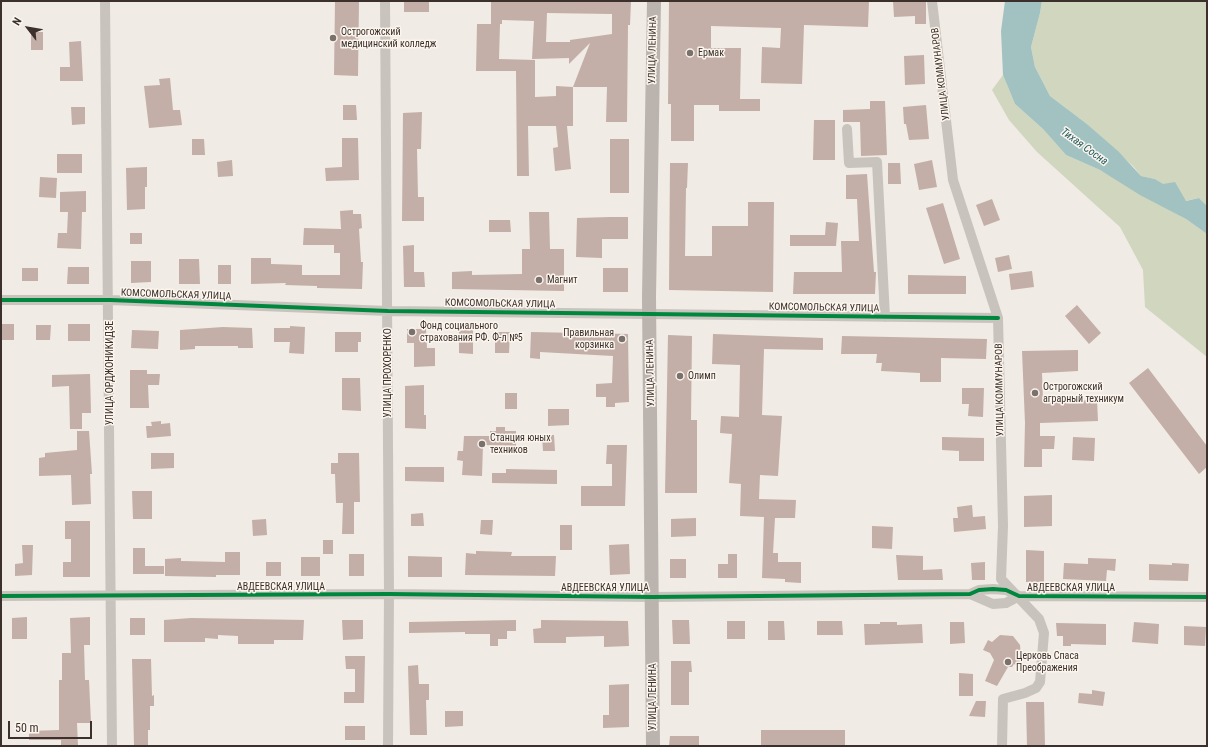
<!DOCTYPE html>
<html>
<head>
<meta charset="utf-8">
<style>
  body { margin:0 }
  #map { position:relative; width:1208px; height:747px; overflow:hidden; background:#f0ebe5; font-family:"Roboto Condensed",sans-serif }
  canvas { display:block }
  .frame { position:absolute; inset:0; border:2px solid #3b302b; pointer-events:none }
  .north { position:absolute; left:8px; top:8px; width:40px; height:40px; -webkit-text-stroke:3px #fbf5ee; paint-order:stroke; rotate:301deg; font-size:11px; font-weight:700; line-height:16px; text-align:center; color:#3b302b }
  .north::after { content:''; display:block; margin:auto; width:14px; height:18px; background:#3b302b; clip-path:polygon(50% 0,100% 100%,50% 72%,0 100%) }
  .scale { position:absolute; left:8px; top:721px; width:84px; height:18px; box-sizing:border-box; border:2px solid #3b302b; border-top:0; padding-left:5px; font-size:12px; line-height:14px; white-space:nowrap; color:#3b302b; -webkit-text-stroke:3px #fbf5ee; paint-order:stroke }
</style>
</head>
<body>
<div id="map">
<canvas width="1208" height="747"></canvas>
<div class="frame"></div>
<div class="north">N</div>
<div class="scale">50 m</div>
</div>
<script>
const ctx = document.querySelector('canvas').getContext('2d');
ctx.lineJoin = 'round';
function fillPath(path, color) { ctx.fillStyle = color; ctx.fill(path, 'evenodd'); }
const shape = rows => new Path2D(rows.map(r => 'M' + r).join(''));
function strokePath(path, color, width, dash) { ctx.strokeStyle = color; ctx.lineWidth = width; ctx.lineCap = dash ? 'butt' : 'round'; ctx.setLineDash(dash || []); ctx.stroke(path); }
function write(font, color, halo, rows, align = 'center') {
  ctx.font = font + ' "Roboto Condensed",sans-serif'; ctx.lineWidth = 3; ctx.setLineDash([]); ctx.textBaseline = 'middle'; ctx.strokeStyle = halo; ctx.fillStyle = color; for (const [text, x, y, turn = 0] of rows) {
    ctx.save(); ctx.translate(x, y); ctx.rotate((+turn || 0) * Math.PI / 180); ctx.textAlign = isNaN(turn) ? turn : align; if (halo) ctx.strokeText(text, 0, 0); ctx.fillText(text, 0, 0); ctx.restore();
  }
}
fillPath(shape([
  [1042,1,1207,1,1207,206,1199,198,1185,201,1155,179,1141,176,1133,166,1087,124,1050,96,1035,67,1031,47,1040,13],
  [1003,75,1015,104,1043,129,1066,155,1100,170,1186,219,1207,234,1207,357,1145,307,1143,270,1120,227,1037,152,1009,120,992,90]
]), '#d1d6bf');
fillPath(shape([
  [1005,1,1042,1,1040,13,1031,47,1035,67,1050,96,1087,124,1119,152,1141,176,1155,179,1163,184,1175,182,1186,201,1199,198,1207,206,1207,234,1186,219,1140,195,1100,170,1066,155,1043,129,1015,104,1003,75,1001,31]
]), '#a1c2c1');
fillPath(shape([
  [335,1,359,1,358,76,334,75],
  [404,1,429,1,429,12,404,12],
  [491,1,631,1,630,25,628,25,627,122,606,122,607,87,573,87,573,126,567,126,571,169,555,171,553,148,558,147,556,126,528,126,529,176,517,176,516,71,476,71,477,24,491,24],
  [547,13,612,14,612,34,570,40,570,42,546,42],
  [502,20,534,21,532,59,569,58,569,64,590,43,573,87,556,86,556,96,535,97,535,60,499,59,500,24,502,24],
  [669,1,869,1,868,27,804,25,802,84,761,83,762,47,780,48,781,28,711,26,711,48,741,48,740,99,760,99,760,111,719,111,719,105,694,105,694,141,671,141,671,104,668,104],
  [893,1,926,1,926,24,915,24,915,16,894,17],
  [31,32,43,32,43,50,31,50],
  [81,41,83,81,60,81,60,67,70,67,69,42],
  [924,55,925,84,905,85,904,56],
  [170,78,173,110,180,110,182,125,149,128,144,86,160,85,159,79],
  [870,101,885,101,887,155,861,156,860,122,843,122,843,110,870,109],
  [343,105,356,105,357,120,343,120],
  [926,105,929,139,909,140,906,124,904,124,903,107],
  [71,107,85,107,85,124,72,125],
  [422,112,421,149,417,149,418,197,424,197,424,221,402,221,403,113],
  [814,120,835,120,835,160,813,160],
  [342,138,358,138,359,180,326,181,325,168,342,167],
  [192,139,204,139,205,155,192,155],
  [610,139,629,139,629,193,610,193],
  [57,154,82,154,82,173,57,173],
  [232,160,233,176,218,177,217,162],
  [932,160,937,187,919,190,914,164],
  [670,163,688,163,687,188,686,188,685,256,712,256,712,226,748,226,748,202,774,202,773,292,669,290],
  [888,163,900,163,901,184,888,184],
  [147,167,147,187,145,187,145,209,127,210,126,168],
  [867,174,874,272,876,272,875,294,793,294,794,272,842,272,841,241,859,241,857,199,846,199,846,175],
  [40,177,57,178,56,198,39,197],
  [86,191,86,212,82,212,81,249,57,248,58,233,67,233,68,212,60,212,60,192],
  [992,199,1000,220,984,226,976,205],
  [943,203,960,259,944,264,926,208],
  [353,210,353,214,361,214,362,228,359,229,361,262,363,262,362,289,317,288,317,286,285,285,286,283,251,284,251,258,271,258,271,264,302,265,302,275,340,275,340,253,334,253,334,245,303,245,304,228,341,229,340,211],
  [529,212,549,212,550,249,564,249,564,291,452,289,452,272,472,271,472,275,522,274,522,249,530,249],
  [610,217,628,217,628,239,602,239,602,258,576,257,577,218],
  [489,220,510,220,511,232,489,232],
  [826,222,838,223,836,246,790,246,790,235,825,235],
  [130,233,142,233,142,244,130,244],
  [414,245,414,272,424,272,425,287,404,287,403,246],
  [1009,255,1012,269,998,272,995,258],
  [179,259,199,259,200,284,179,284],
  [131,261,151,261,151,282,131,283],
  [218,265,231,265,231,284,218,284],
  [68,267,89,267,89,284,67,284],
  [22,268,38,268,38,281,22,281],
  [603,268,628,268,628,292,603,292],
  [1032,271,1034,287,1011,290,1009,274],
  [908,275,966,276,966,294,908,294],
  [1077,305,1101,333,1089,344,1065,316],
  [1,324,14,324,14,340,1,340],
  [68,324,90,324,90,341,68,341],
  [36,325,51,325,50,340,36,340],
  [290,326,305,327,304,354,289,353,290,342,274,342,274,328,290,328],
  [223,327,252,328,253,348,238,348,238,346,195,346,195,349,180,350,180,330],
  [407,329,426,329,427,348,435,348,435,366,414,367,414,343,407,343],
  [459,329,473,329,473,354,459,353],
  [132,330,159,331,158,349,131,348],
  [335,332,361,332,361,342,358,342,358,352,335,352],
  [495,332,510,332,509,353,495,353],
  [531,332,628,334,629,402,615,403,615,407,606,407,606,397,596,397,596,384,612,383,613,356,540,352,540,359,530,358],
  [713,334,823,338,823,350,764,349,762,415,782,416,778,476,760,475,759,499,796,500,795,518,775,518,773,553,778,553,778,562,801,562,801,583,785,582,785,579,762,578,764,517,740,516,741,484,729,483,732,434,720,433,721,416,739,417,740,365,712,364],
  [668,335,692,336,691,420,697,420,697,493,665,493],
  [842,336,987,339,986,359,941,358,941,382,920,382,920,373,881,371,882,363,876,363,877,354,841,354],
  [1078,350,1078,371,1042,373,1043,402,1097,400,1098,421,1040,423,1040,436,1055,436,1054,449,1042,449,1042,467,1024,467,1025,423,1022,351],
  [1148,368,1207,446,1207,467,1199,474,1129,383],
  [130,370,147,370,147,374,160,374,159,385,148,385,149,408,130,408],
  [90,374,91,413,82,413,82,429,70,429,69,386,52,387,52,375],
  [342,378,360,378,361,411,342,410],
  [424,385,424,415,426,415,426,429,405,428,405,386],
  [962,388,984,388,983,417,968,416,969,404,962,404],
  [505,393,517,393,517,409,505,409],
  [548,409,569,409,569,425,548,426],
  [161,421,161,424,170,423,171,436,147,438,146,426,152,426,151,422],
  [496,427,505,427,505,431,516,431,516,446,483,445,482,476,462,475,463,461,457,460,458,451,463,451,464,436,490,436,490,431,496,431],
  [77,431,89,431,92,474,90,474,91,504,72,505,71,475,39,476,39,458,45,457,45,453,77,450],
  [542,435,554,435,555,451,543,451],
  [942,437,984,438,984,461,959,461,959,451,942,450],
  [1073,437,1095,438,1094,461,1072,460],
  [607,445,627,445,625,506,581,506,581,486,612,486,612,464,606,464],
  [151,453,174,453,174,468,151,469],
  [338,453,359,453,360,502,354,502,354,534,342,534,343,503,336,503,335,474,331,474,331,463,338,463],
  [405,467,444,467,444,482,405,481],
  [506,469,557,470,557,484,492,483,492,473,506,473],
  [132,491,152,491,152,519,133,519],
  [1052,495,1052,526,1024,527,1024,496],
  [972,505,973,517,985,516,986,529,954,532,953,518,958,518,957,507],
  [423,513,424,526,411,526,411,514],
  [696,518,696,536,671,537,671,519],
  [266,519,267,535,253,536,252,520],
  [481,520,493,520,492,535,480,534],
  [65,521,90,521,90,577,63,577,63,562,71,562,71,539,65,539],
  [560,525,572,525,572,550,560,550],
  [872,526,893,527,892,549,872,548],
  [323,540,333,540,333,554,323,554],
  [629,544,630,574,610,575,609,545],
  [22,545,33,545,32,575,15,576,15,564,23,563],
  [133,548,145,548,145,566,164,566,164,574,133,574],
  [1026,550,1044,551,1044,582,1026,582],
  [476,551,512,552,511,556,556,556,555,576,465,575,466,553,476,554],
  [225,552,240,552,240,575,216,575,216,577,165,576,165,559,181,558,181,561,225,562],
  [349,554,364,554,364,576,349,576],
  [728,554,737,554,737,578,718,578,718,564,728,564],
  [896,555,923,556,923,570,942,569,943,580,898,580],
  [408,556,442,557,442,577,408,577],
  [301,557,320,557,320,576,301,576],
  [1088,558,1116,559,1115,571,1107,570,1106,581,1063,579,1064,563,1088,564],
  [670,559,686,559,686,578,670,578],
  [266,562,281,562,281,576,266,576],
  [985,562,985,580,972,580,971,563],
  [1172,563,1189,564,1188,581,1149,580,1149,564,1172,565],
  [27,617,27,639,12,639,12,618],
  [90,617,90,645,84,645,85,680,89,680,91,723,77,723,78,746,61,746,61,740,29,740,29,731,59,730,59,680,62,680,62,653,71,653,70,618],
  [130,618,145,618,145,635,130,635],
  [191,618,304,620,303,640,274,640,274,644,238,644,238,636,218,635,218,639,205,638,205,642,164,642,164,620],
  [342,620,363,620,363,639,343,640],
  [516,620,516,631,507,631,507,639,498,639,498,646,490,646,490,634,465,634,465,632,409,633,409,622],
  [541,620,628,621,629,646,604,647,604,636,566,637,566,643,534,643,533,629,541,628],
  [672,620,689,620,690,644,673,644],
  [727,621,745,621,745,639,727,639],
  [768,621,784,621,785,640,768,640],
  [817,621,842,621,843,635,817,635],
  [880,622,897,622,897,625,922,624,923,643,865,645,864,624,880,624],
  [950,622,964,622,965,643,950,644],
  [1134,622,1159,624,1158,644,1132,642],
  [1056,623,1106,624,1106,645,1071,644,1071,646,1063,646,1063,636,1057,636],
  [1184,626,1206,627,1205,646,1184,645],
  [1000,635,1013,636,1020,645,1021,655,1025,657,1020,667,1014,664,1012,667,1008,667,997,686,985,681,994,660,990,653,983,650,988,640,992,642],
  [345,656,365,656,364,703,344,703,344,692,355,692,355,669,346,669],
  [132,659,151,659,152,696,154,695,154,706,150,706,150,730,148,730,148,746,134,746],
  [671,661,691,661,692,672,689,672,689,705,671,705],
  [418,665,419,684,429,684,429,700,426,700,427,735,410,735,408,666],
  [959,673,973,674,973,696,959,696],
  [629,684,629,727,603,728,603,715,609,715,609,685],
  [1092,690,1105,692,1103,706,1078,703,1079,693,1092,694],
  [976,701,986,701,985,717,969,716],
  [1026,702,1044,702,1045,746,1027,746],
  [445,711,463,711,463,726,445,727],
  [345,726,365,726,365,740,345,740],
  [761,730,845,730,845,746,761,746],
  [670,736,699,736,699,746,669,746]
]), '#c3afa7');
strokePath(shape([
  [105,1,112,746],
  [385,1,389,594,388,746],
  [932,1,953,180,998,318,1003,526,1001,579,1039,619,1044,633,1040,682,1036,688,1025,693,1003,699,1002,746],
  [847,129,849,163,877,162,885,317],
  [1,300,110,300,388,311,998,318],
  [970,594,993,604,1006,603,1019,596],
  [1,596,389,594,652,597,970,594,979,590,993,589,1006,590,1019,596,1207,597]
]), '#c9c3be', 10);
strokePath(shape([
  [653,746,649,297,654,1]
]), '#bab3ae', 14);
strokePath(shape([
  [1,300,110,300,388,311,998,318],
  [1,596,389,594,652,597,970,594,979,590,993,589,1006,590,1019,596,1207,597]
]), '#00873e', 4);
for (const [x, y, r, color] of [
  [333,38,4,"#7a716c"],
  [690,53,4,"#7a716c"],
  [539,280,4,"#7a716c"],
  [412,332,4,"#7a716c"],
  [622,339,4,"#7a716c"],
  [680,376,4,"#7a716c"],
  [1035,393,4,"#7a716c"],
  [482,444,4,"#7a716c"],
  [1008,662,4,"#7a716c"]
]) { const dot = new Path2D(); dot.arc(x, y, r, 0, 2 * Math.PI); ctx.fillStyle = color; ctx.fill(dot); strokePath(dot, '#fbf5ee', 1.5); }
write('10px', '#3b302b', '#fbf5ee', [
  ["Острогожский",341,32],
  ["медицинский колледж",341,44],
  ["Ермак",698,53],
  ["Магнит",547,280],
  ["Фонд социального",420,326],
  ["страхования РФ. Ф-л №5",420,338],
  ["Правильная",614,333,"right"],
  ["корзинка",614,345,"right"],
  ["Олимп",688,376],
  ["Острогожский",1043,387],
  ["аграрный техникум",1043,399],
  ["Станция юных",490,438],
  ["техников",490,450],
  ["Церковь Спаса",1016,656],
  ["Преображения",1016,668]
], 'left');
write('10px', '#3b302b', '#fbf5ee', [
  ["УЛИЦА ЛЕНИНА",653,50,-89],
  ["УЛИЦА КОММУНАРОВ",941,74,-97],
  ["КОМСОМОЛЬСКАЯ УЛИЦА",176,295,2],
  ["КОМСОМОЛЬСКАЯ УЛИЦА",500,304,1],
  ["КОМСОМОЛЬСКАЯ УЛИЦА",824,308,1],
  ["УЛИЦА ОРДЖОНИКИДЗЕ",110,373,-90],
  ["УЛИЦА ПРОХОРЕНКО",388,373,-90],
  ["УЛИЦА ЛЕНИНА",651,373,-91],
  ["УЛИЦА КОММУНАРОВ",1000,390,-91],
  ["АВДЕЕВСКАЯ УЛИЦА",281,587],
  ["АВДЕЕВСКАЯ УЛИЦА",605,588],
  ["АВДЕЕВСКАЯ УЛИЦА",1071,588],
  ["УЛИЦА ЛЕНИНА",653,697,-90]
]);
write('italic 11px', '#1f5a5e', '#fbf5ee', [
  ["Тихая Сосна",1084,147,36]
]);
</script>
</body>
</html>
